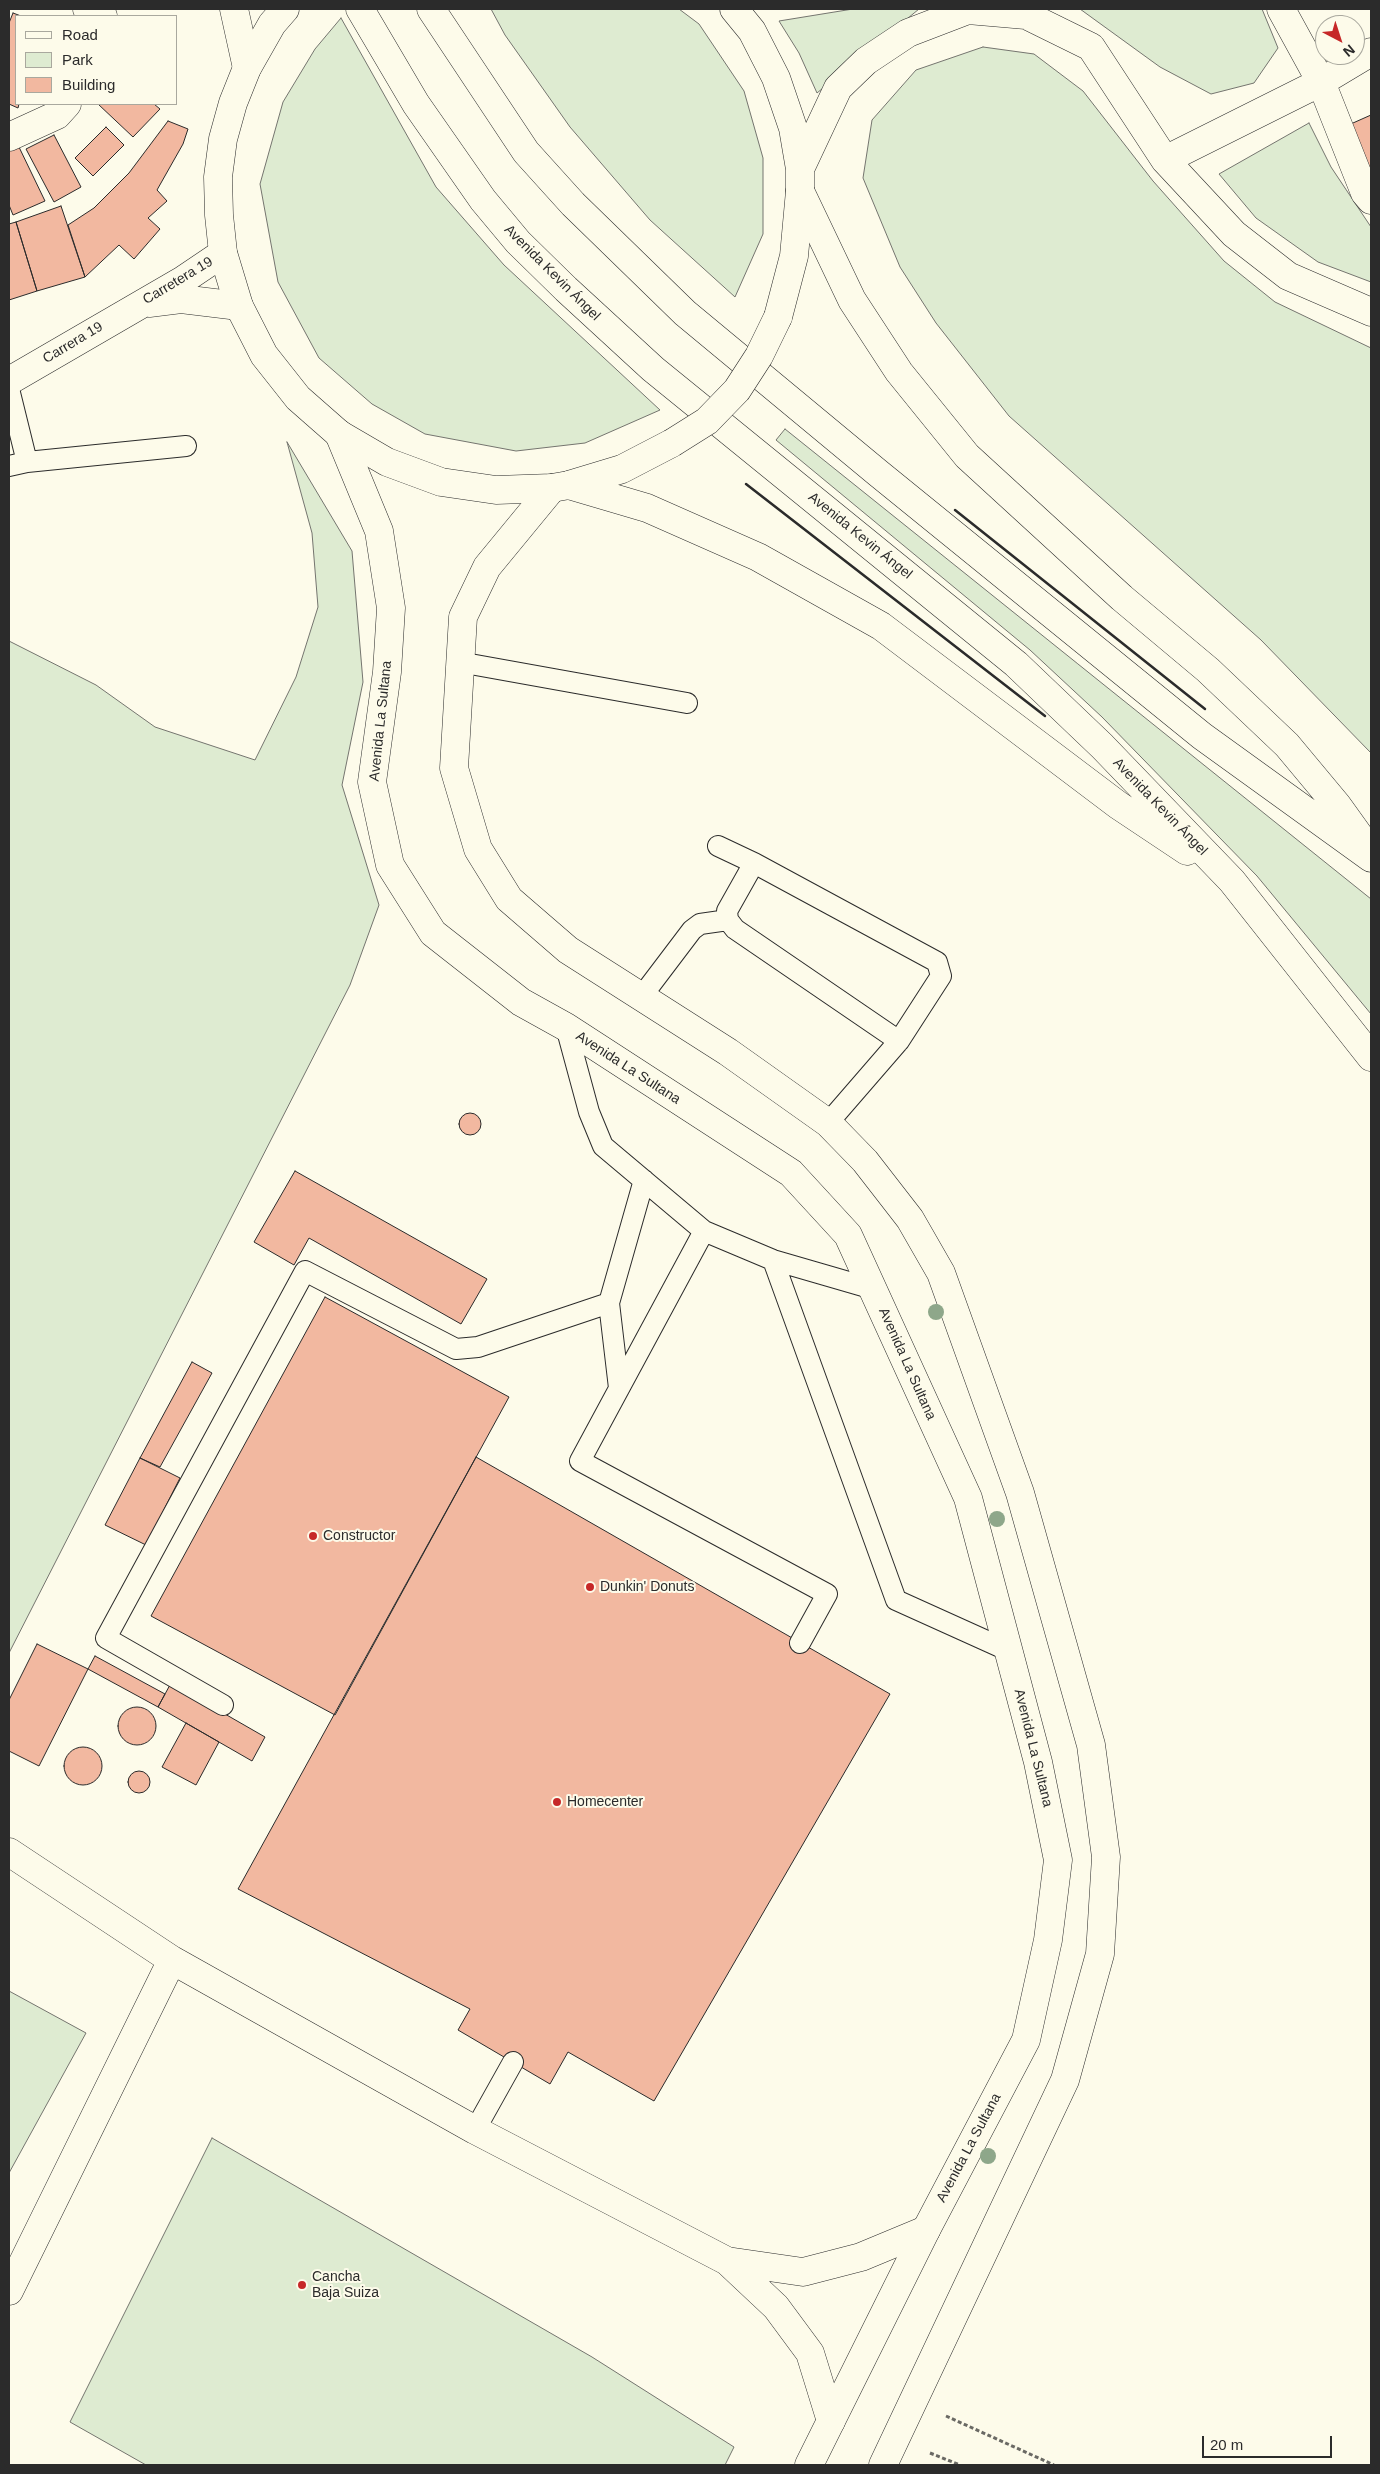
<!DOCTYPE html>
<html>
<head>
<meta charset="utf-8">
<style>
  body { margin:0 }
  #map { position:relative; width:1380px; height:2474px; overflow:hidden; background:#fdfbea; font-family:Arial,sans-serif }
  canvas { display:block }
  .frame { position:absolute; inset:0; border:10px solid #2b2b2b; pointer-events:none }
  .legend { position:absolute; left:15px; top:15px; width:162px; height:90px; box-sizing:border-box; background:#fdfbea; border:1px solid #a9a89e; margin:0; padding:6px 9px; list-style:none; font-size:15px; color:#2b2b2b }
  .legend li { display:flex; align-items:center; gap:10px; height:25px }
  .legend b { width:25px; border:1px solid #a9a89e }
  .north { position:absolute; left:1315px; top:15px; width:50px; height:50px; box-sizing:border-box; background:#fdfbea; border:1px solid #a9a89e; border-radius:50%; rotate:140deg; font-size:14px; font-weight:700; line-height:20px; text-align:center; color:#2b2b2b }
  .north::after { content:''; display:block; margin:auto; width:18px; height:22px; background:#c62828; clip-path:polygon(50% 0,100% 100%,50% 72%,0 100%) }
  .scale { position:absolute; left:1202px; top:2436px; width:130px; height:22px; box-sizing:border-box; border:2px solid #2b2b2b; border-top:0; padding-left:6px; font-size:15px; line-height:18px; white-space:nowrap; color:#2b2b2b; -webkit-text-stroke:4px #fdfbea; paint-order:stroke }
</style>
</head>
<body>
<div id="map">
<canvas width="1380" height="2474"></canvas>
<div class="frame"></div>
<ul class="legend">
<li><b style="height:6px;background:#fdfbea"></b>Road</li>
<li><b style="height:14px;background:#deebd1"></b>Park</li>
<li><b style="height:14px;background:#f2b8a0"></b>Building</li>
</ul>
<div class="north">N</div>
<div class="scale">20 m</div>
</div>
<script>
const ctx = document.querySelector('canvas').getContext('2d');
ctx.lineJoin = 'round';
function fillPath(path, color) { ctx.fillStyle = color; ctx.fill(path, 'evenodd'); }
const shape = rows => new Path2D(rows.map(r => 'M' + r).join(''));
function strokePath(path, color, width, dash) { ctx.strokeStyle = color; ctx.lineWidth = width; ctx.lineCap = dash ? 'butt' : 'round'; ctx.setLineDash(dash || []); ctx.stroke(path); }
function write(font, color, halo, rows, align = 'center') {
  ctx.font = font + ' Arial,sans-serif'; ctx.lineWidth = 4; ctx.setLineDash([]); ctx.textBaseline = 'middle'; ctx.strokeStyle = halo; ctx.fillStyle = color; for (const [text, x, y, turn = 0] of rows) {
    ctx.save(); ctx.translate(x, y); ctx.rotate((+turn || 0) * Math.PI / 180); ctx.textAlign = isNaN(turn) ? turn : align; if (halo) ctx.strokeText(text, 0, 0); ctx.fillText(text, 0, 0); ctx.restore();
  }
}
const green = shape([
  [491,9,679,9,699,24,744,91,763,158,763,234,735,297,650,220,570,127,505,35,491,9],
  [853,9,919,9,817,93,799,53,779,21,853,9],
  [1080,9,1262,9,1278,48,1254,83,1211,94,1160,67,1080,9],
  [341,18,436,187,504,265,660,410,585,443,516,451,425,434,372,404,319,358,278,282,260,184,283,102,315,49,341,18],
  [983,47,1034,54,1083,91,1153,181,1224,261,1275,302,1371,348,1371,753,1261,640,1009,416,936,323,900,267,863,178,872,120,916,70,983,47],
  [1309,123,1331,167,1371,227,1371,282,1318,262,1256,218,1219,174,1309,123],
  [785,429,1371,899,1371,1014,1257,876,1102,717,1030,650,776,440,785,429],
  [287,442,352,551,363,682,342,785,379,905,350,985,9,1653,9,641,96,685,155,727,255,760,296,677,318,607,312,533,287,442],
  [9,1991,86,2033,9,2173,9,1991],
  [212,2138,592,2357,734,2447,725,2465,146,2465,70,2422,212,2138]
]);
fillPath(green, '#deebd1');
strokePath(green, '#74746e', 1);
const building = shape([
  [13,13,21,16,16,16,16,104,19,104,18,108,9,104,9,23,13,13],
  [98,104,154,104,160,109,133,137,98,104],
  [1371,115,1371,172,1344,127,1371,115],
  [168,121,188,129,183,144,157,190,167,201,148,218,160,229,134,259,119,245,85,277,68,225,94,208,129,173,168,121],
  [106,127,124,145,93,176,75,158,106,127],
  [54,135,81,187,54,202,26,149,54,135],
  [18,145,45,201,13,215,9,205,9,149,18,145],
  [61,206,85,277,37,291,16,222,61,206],
  [16,222,37,291,9,300,9,224,16,222],
  '459 1124a11 11 0 1 1 22 0a11 11 0 1 1-22 0Z',
  [295,1171,487,1279,461,1324,309,1238,294,1265,254,1242,295,1171],
  [325,1297,509,1397,335,1715,151,1616,325,1297],
  [192,1362,212,1373,160,1467,140,1458,192,1362],
  [476,1457,890,1694,654,2101,568,2052,550,2084,458,2030,470,2009,238,1889,476,1457],
  [140,1458,180,1478,146,1545,105,1525,140,1458],
  [37,1644,88,1669,39,1766,9,1751,9,1700,37,1644],
  [95,1656,165,1694,158,1707,88,1669,95,1656],
  [171,1683,265,1737,252,1761,158,1707,171,1683],
  '118 1726a19 19 0 1 1 38 0a19 19 0 1 1-38 0Z',
  [186,1723,219,1742,196,1785,162,1767,186,1723],
  '64 1766a19 19 0 1 1 38 0a19 19 0 1 1-38 0Z',
  '128 1782a11 11 0 1 1 22 0a11 11 0 1 1-22 0Z'
]);
fillPath(building, '#f2b8a0');
strokePath(building, '#2b2b2b', 1);
const service = shape([
  [9,389,27,462,186,446],
  [9,466,27,462],
  [459,662,687,703],
  [718,846,754,863,937,962,941,976,899,1041,828,1123],
  [754,863,727,911,728,920,735,929,899,1041],
  [642,996,692,930,700,924,728,920],
  [566,1027,589,1112,603,1146,704,1231,773,1260,873,1289],
  [704,1231,580,1461,827,1594,800,1643],
  [773,1260,896,1600,1009,1651],
  [619,1388,609,1303,644,1180],
  [223,1705,106,1638,305,1271,456,1349,478,1347,609,1303],
  [475,2130,513,2062]
]);
const minor = shape([
  [87,9,103,16],
  [9,137,57,115,67,104],
  [9,1852,172,1960,475,2130,727,2261,776,2307,810,2353,831,2421],
  [727,2261,803,2272,861,2257,926,2230],
  [9,2291,172,1960]
]);
const tertiary = shape([
  [149,303,181,299,239,306],
  [9,381,183,280,223,253],
  [339,434,379,531,391,608,387,672,372,782,390,865,433,933,521,1002,566,1027,791,1173,848,1235,968,1498,1038,1762,1058,1860,1048,1940,1026,2040,926,2230,809,2465],
  [552,488,487,567,463,617,454,768,478,849,509,899,568,950,728,1052,828,1123,865,1161,910,1219,941,1273,1020,1493,1091,1745,1106,1857,1100,1954,1065,2080,883,2465]
]);
const secondary = shape([
  [285,9,272,24,247,68,233,103,223,139,218,177,219,215,223,253,239,306,264,355,298,398,339,434,387,462,441,482,496,490,552,488,569,485,622,469,672,443],
  [734,9,752,31,776,78,793,128,800,169,800,191,794,256,778,317],
  [1281,9,1321,82,1365,193,1371,200],
  [1165,160,1321,82,1371,52],
  [800,169,838,88,866,61,908,33,968,10,1026,15,1091,47,1165,160,1234,234,1288,276,1371,312]
]);
const primary = shape([
  [234,9,247,68],
  [360,9,416,104,483,200,518,242,566,289,653,369,1016,664,1102,746,1232,881,1371,1057],
  [431,9,526,152,573,204,685,313,878,473,1202,736,1371,858],
  [800,191,852,300,899,372,967,456,1122,598,1208,670,1287,745,1337,805,1365,844],
  [569,485,647,508,758,557,881,626,1118,805,1187,851]
]);
strokePath(service, '#2b2b2b', 22);
strokePath(minor, '#2b2b2b', 29);
strokePath(tertiary, '#2b2b2b', 29);
strokePath(secondary, '#2b2b2b', 29);
strokePath(primary, '#2b2b2b', 29);
strokePath(shape([
  [946,2416,1054,2465],
  [930,2453,960,2465]
]), '#6a6964', 3, [4, 2.5]);
strokePath(service, '#fdfbea', 20);
strokePath(minor, '#fdfbea', 28);
strokePath(tertiary, '#fdfbea', 28);
strokePath(secondary, '#fdfbea', 28);
strokePath(primary, '#fdfbea', 28);
const secondaryBridge = shape([
  [672,443,707,421,737,390,759,356,778,317]
]);
strokePath(secondaryBridge, '#2b2b2b', 29, []);
strokePath(secondaryBridge, '#fdfbea', 28);
strokePath(shape([
  [746,484,1045,716],
  [955,510,1205,709]
]), '#2b2b2b', 2.5);
ctx.fillStyle = '#8ea78a';
for (const [x, y] of [
  [936,1312],
  [997,1519],
  [988,2156]
]) { ctx.beginPath(); ctx.arc(x, y, 8, 0, 2 * Math.PI); ctx.fill(); }
for (const [x, y, r, color] of [
  [313,1536,5,"#c62828"],
  [590,1587,5,"#c62828"],
  [557,1802,5,"#c62828"],
  [302,2285,5,"#c62828"]
]) { const dot = new Path2D(); dot.arc(x, y, r, 0, 2 * Math.PI); ctx.fillStyle = color; ctx.fill(dot); strokePath(dot, '#fdfbea', 2); }
write('14px', '#2b2b2b', '#fdfbea', [
  ["Avenida Kevin Ángel",552,273,45],
  ["Carretera 19",178,281,-31],
  ["Carrera 19",73,343,-31],
  ["Avenida Kevin Ángel",860,536,39],
  ["Avenida La Sultana",381,721,-84],
  ["Avenida Kevin Ángel",1160,807,46],
  ["Avenida La Sultana",628,1068,33],
  ["Avenida La Sultana",907,1364,66],
  ["Avenida La Sultana",1033,1748,76],
  ["Avenida La Sultana",969,2148,-62]
]);
write('14px', '#2b2b2b', '#fdfbea', [
  ["Constructor",323,1536],
  ["Dunkin' Donuts",600,1587],
  ["Homecenter",567,1802],
  ["Cancha",312,2277],
  ["Baja Suiza",312,2293]
], 'left');
</script>
</body>
</html>
